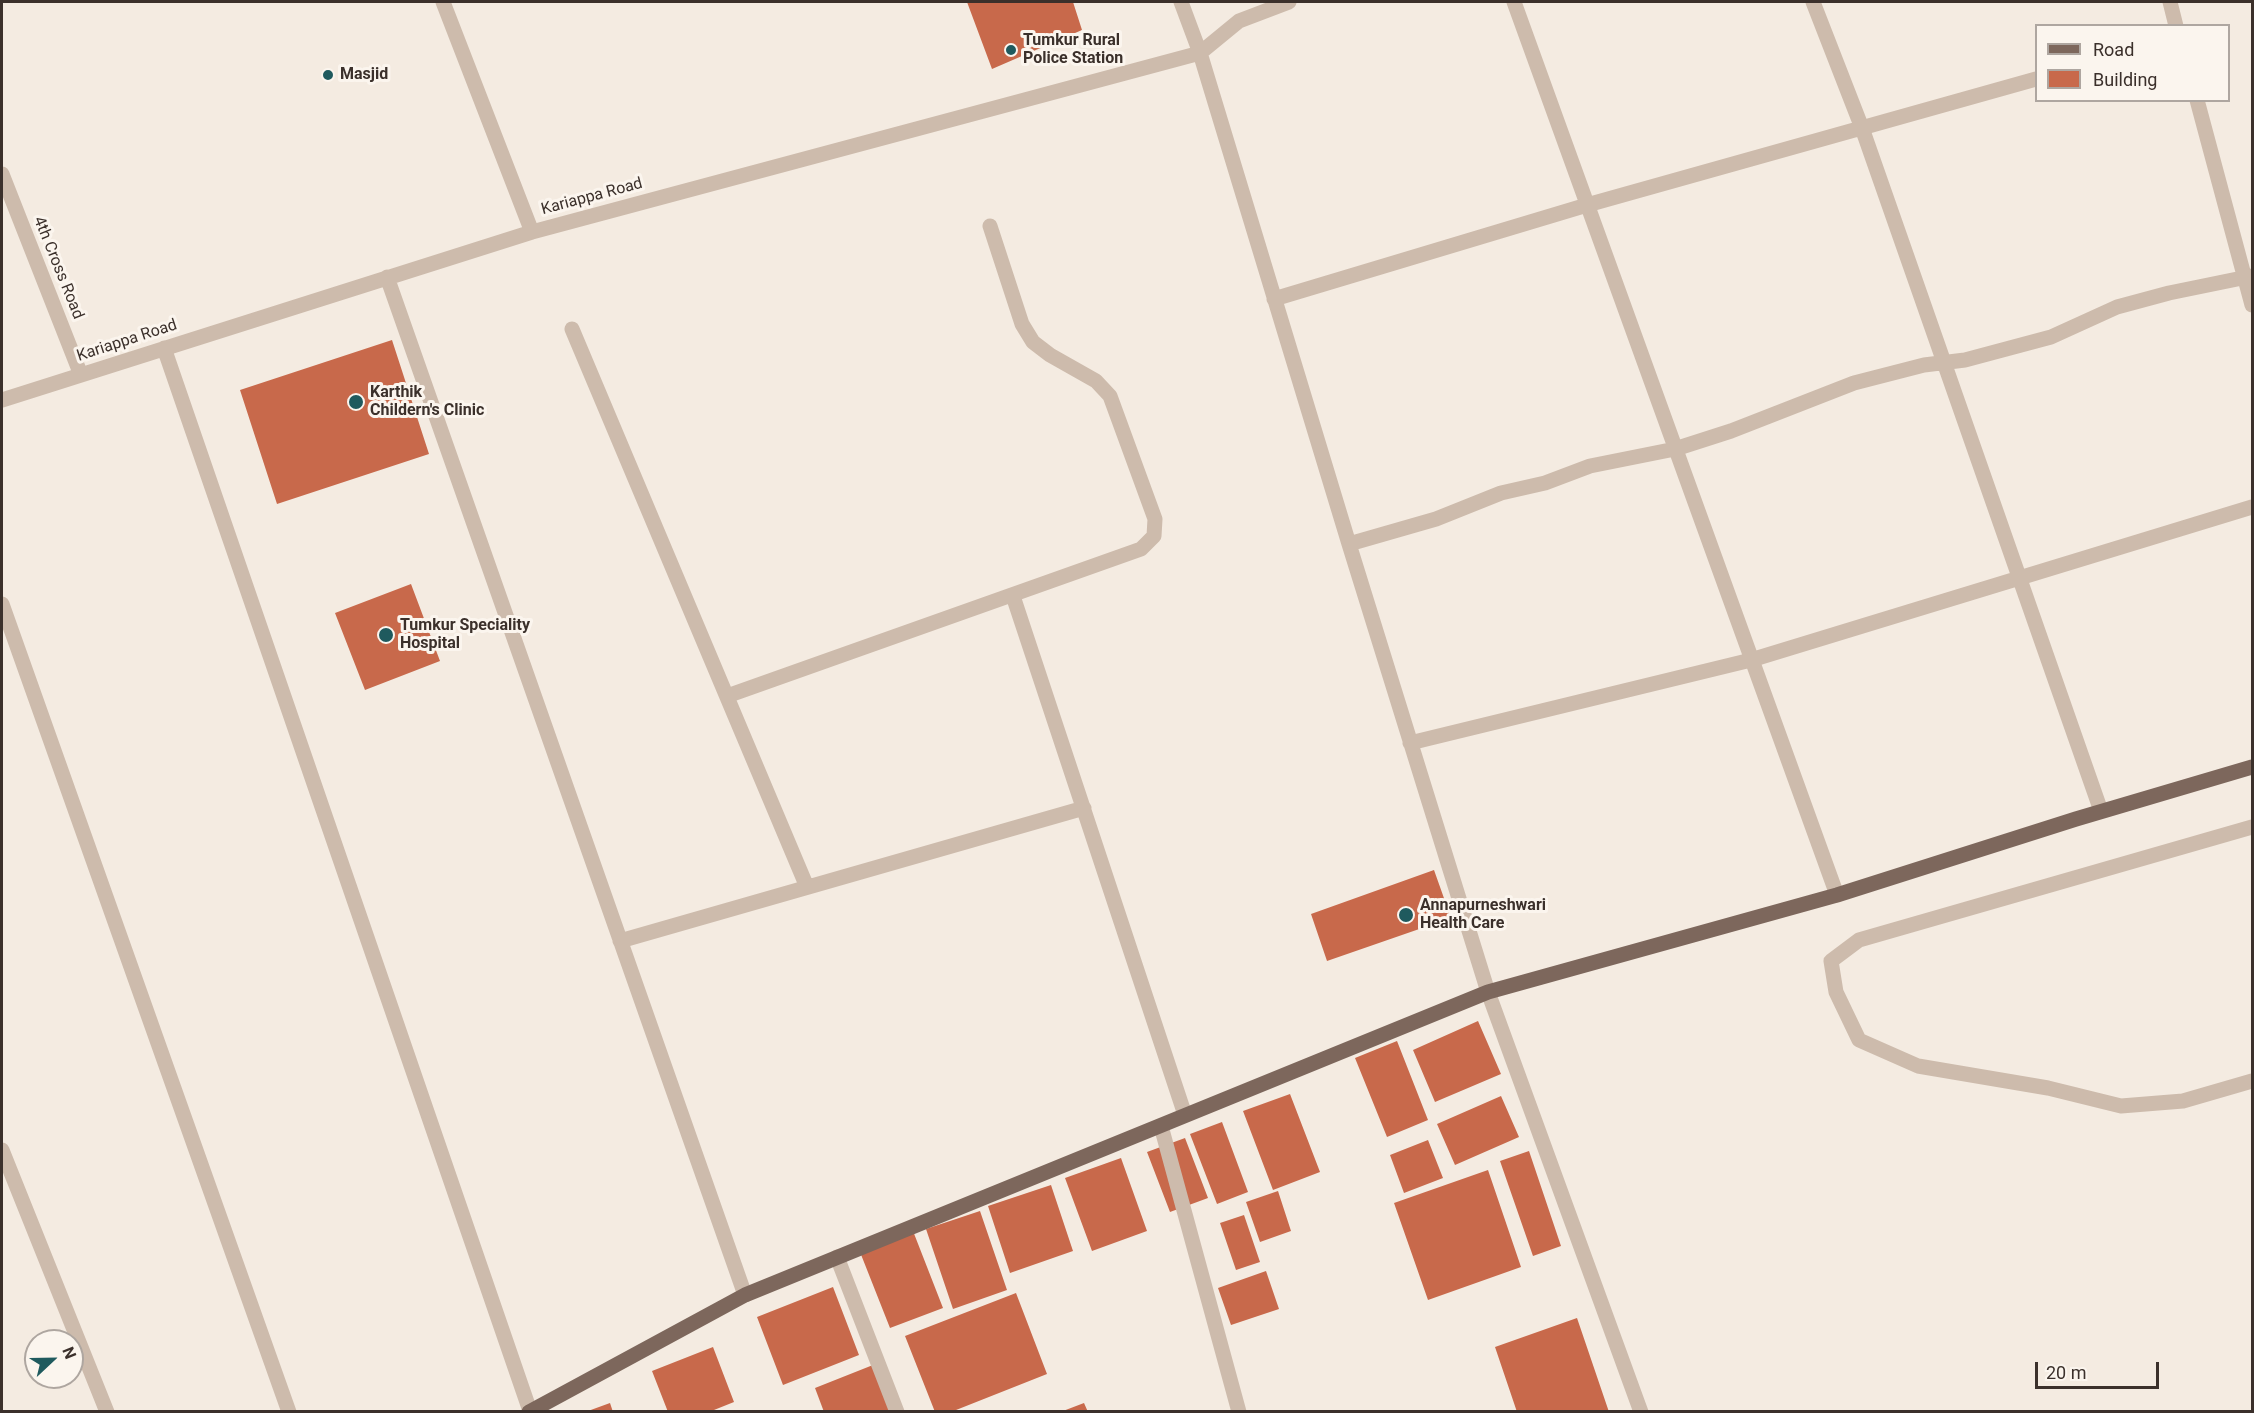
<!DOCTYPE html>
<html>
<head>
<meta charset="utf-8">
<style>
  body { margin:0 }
  #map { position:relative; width:2254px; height:1413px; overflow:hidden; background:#f4ebe1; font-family:Roboto,sans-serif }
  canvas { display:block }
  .frame { position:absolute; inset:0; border:3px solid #3b302b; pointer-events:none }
  .legend { position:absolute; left:2035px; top:24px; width:195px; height:78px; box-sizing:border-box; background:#fbf5ee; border:2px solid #aea6a0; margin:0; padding:8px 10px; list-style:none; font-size:18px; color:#3b302b }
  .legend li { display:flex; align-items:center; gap:12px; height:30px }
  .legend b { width:30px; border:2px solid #aea6a0 }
  .north { position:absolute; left:24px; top:1329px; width:60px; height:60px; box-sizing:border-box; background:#fbf5ee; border:2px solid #aea6a0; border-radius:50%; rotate:68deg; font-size:16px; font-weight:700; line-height:24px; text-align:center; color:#3b302b }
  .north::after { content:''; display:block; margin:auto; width:21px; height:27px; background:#1f5a5e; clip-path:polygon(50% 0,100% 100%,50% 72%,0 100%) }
  .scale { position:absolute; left:2035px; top:1362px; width:124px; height:27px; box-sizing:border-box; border:3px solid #3b302b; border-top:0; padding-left:8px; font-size:18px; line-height:21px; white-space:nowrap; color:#3b302b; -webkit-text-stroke:4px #fbf5ee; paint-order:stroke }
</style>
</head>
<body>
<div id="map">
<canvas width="2254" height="1413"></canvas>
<div class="frame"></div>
<ul class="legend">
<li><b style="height:8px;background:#7d675c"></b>Road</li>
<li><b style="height:16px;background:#c8694b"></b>Building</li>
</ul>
<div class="north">N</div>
<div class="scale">20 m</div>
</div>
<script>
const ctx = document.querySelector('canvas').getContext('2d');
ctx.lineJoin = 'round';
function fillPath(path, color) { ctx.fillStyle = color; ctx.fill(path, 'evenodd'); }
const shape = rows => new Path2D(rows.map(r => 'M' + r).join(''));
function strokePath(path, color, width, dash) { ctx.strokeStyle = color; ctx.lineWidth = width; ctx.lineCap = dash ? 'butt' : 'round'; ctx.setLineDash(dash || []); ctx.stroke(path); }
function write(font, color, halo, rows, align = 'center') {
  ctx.font = font + ' Roboto,sans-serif'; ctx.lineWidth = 6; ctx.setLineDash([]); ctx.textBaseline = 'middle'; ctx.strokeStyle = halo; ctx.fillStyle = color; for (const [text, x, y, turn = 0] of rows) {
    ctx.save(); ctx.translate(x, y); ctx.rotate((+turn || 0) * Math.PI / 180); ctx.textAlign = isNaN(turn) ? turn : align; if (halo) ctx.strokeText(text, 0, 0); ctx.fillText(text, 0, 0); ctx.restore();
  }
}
fillPath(shape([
  [967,2,1073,2,1082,30,992,69],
  [392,340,429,454,277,504,240,390],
  [411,584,440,661,365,690,335,613],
  [1434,870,1451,918,1327,961,1311,914],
  [1478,1021,1501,1074,1435,1102,1413,1050],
  [1397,1041,1428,1120,1387,1137,1355,1058],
  [1290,1094,1320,1172,1273,1190,1243,1111],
  [1501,1096,1519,1137,1455,1165,1437,1124],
  [1222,1122,1248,1192,1217,1204,1190,1134],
  [1185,1138,1208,1198,1170,1212,1147,1152],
  [1428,1140,1443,1178,1404,1193,1390,1155],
  [1529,1151,1561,1246,1533,1256,1500,1161],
  [1121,1158,1147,1231,1092,1251,1065,1178],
  [1488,1170,1521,1267,1428,1300,1394,1203],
  [1051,1185,1073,1251,1010,1273,988,1206],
  [1278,1191,1291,1231,1260,1242,1246,1202],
  [980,1211,1007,1290,953,1309,926,1229],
  [1244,1215,1260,1262,1236,1270,1220,1223],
  [913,1231,943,1308,890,1328,860,1252],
  [1266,1271,1279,1309,1231,1325,1218,1288],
  [833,1287,859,1355,783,1385,757,1317],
  [1016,1293,1047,1374,951,1412,935,1412,905,1336],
  [1577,1318,1609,1412,1517,1412,1495,1347],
  [713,1347,734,1402,709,1412,668,1412,652,1371],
  [873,1365,891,1412,824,1412,815,1388],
  [610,1403,613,1412,589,1412,588,1411],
  [1084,1403,1088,1412,1063,1412,1063,1411]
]), '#c8694b');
strokePath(shape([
  [443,2,532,232],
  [1181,2,1200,53,1349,544,1488,992,1641,1412],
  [1514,2,1837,895],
  [1813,2,1862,128,2101,811],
  [2170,2,2176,26],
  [2197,100,2252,305],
  [2,174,81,375],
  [387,277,745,1295],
  [1274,299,1587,205,2036,79],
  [572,329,807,887],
  [164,348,530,1411],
  [2,400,532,232,1200,53,1239,21,1289,2],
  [1349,544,1436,519,1501,493,1545,483,1590,466,1675,449,1731,431,1854,383,1924,365,1965,360,2051,337,2117,307,2169,293,2252,276],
  [1013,596,1185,1115],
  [2,604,289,1412],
  [727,696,1141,549,1154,536,1155,519,1110,396,1096,381,1050,355,1033,342,1022,324,990,226],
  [1410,743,1751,660,2252,507],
  [2252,827,1859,940,1831,961,1836,992,1859,1040,1918,1066,2048,1088,2121,1106,2183,1101,2252,1081],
  [620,941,1084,808],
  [1161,1126,1239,1412],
  [2,1150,107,1412],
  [837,1257,897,1412]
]), '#cdbbac', 15);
strokePath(shape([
  [529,1412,745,1295,1488,992,1837,895,2076,819,2252,767]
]), '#7d675c', 15);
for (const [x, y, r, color] of [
  [1011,50,6,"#1f5a5e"],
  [328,75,6,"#1f5a5e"],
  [356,402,8,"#1f5a5e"],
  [386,635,8,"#1f5a5e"],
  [1406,915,8,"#1f5a5e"]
]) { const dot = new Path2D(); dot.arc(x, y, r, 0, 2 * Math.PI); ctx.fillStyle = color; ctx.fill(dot); strokePath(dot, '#fbf5ee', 2); }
write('bold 16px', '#3b302b', '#fbf5ee', [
  ["Tumkur Rural",1023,41],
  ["Police Station",1023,59],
  ["Masjid",340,75],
  ["Karthik",370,393],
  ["Childern's Clinic",370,411],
  ["Tumkur Speciality",400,626],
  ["Hospital",400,644],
  ["Annapurneshwari",1420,906],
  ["Health Care",1420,924]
], 'left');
write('16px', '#3b302b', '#fbf5ee', [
  ["Kariappa Road",592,197,-15],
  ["4th Cross Road",58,268,68],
  ["Kariappa Road",127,341,-18]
]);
</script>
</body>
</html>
